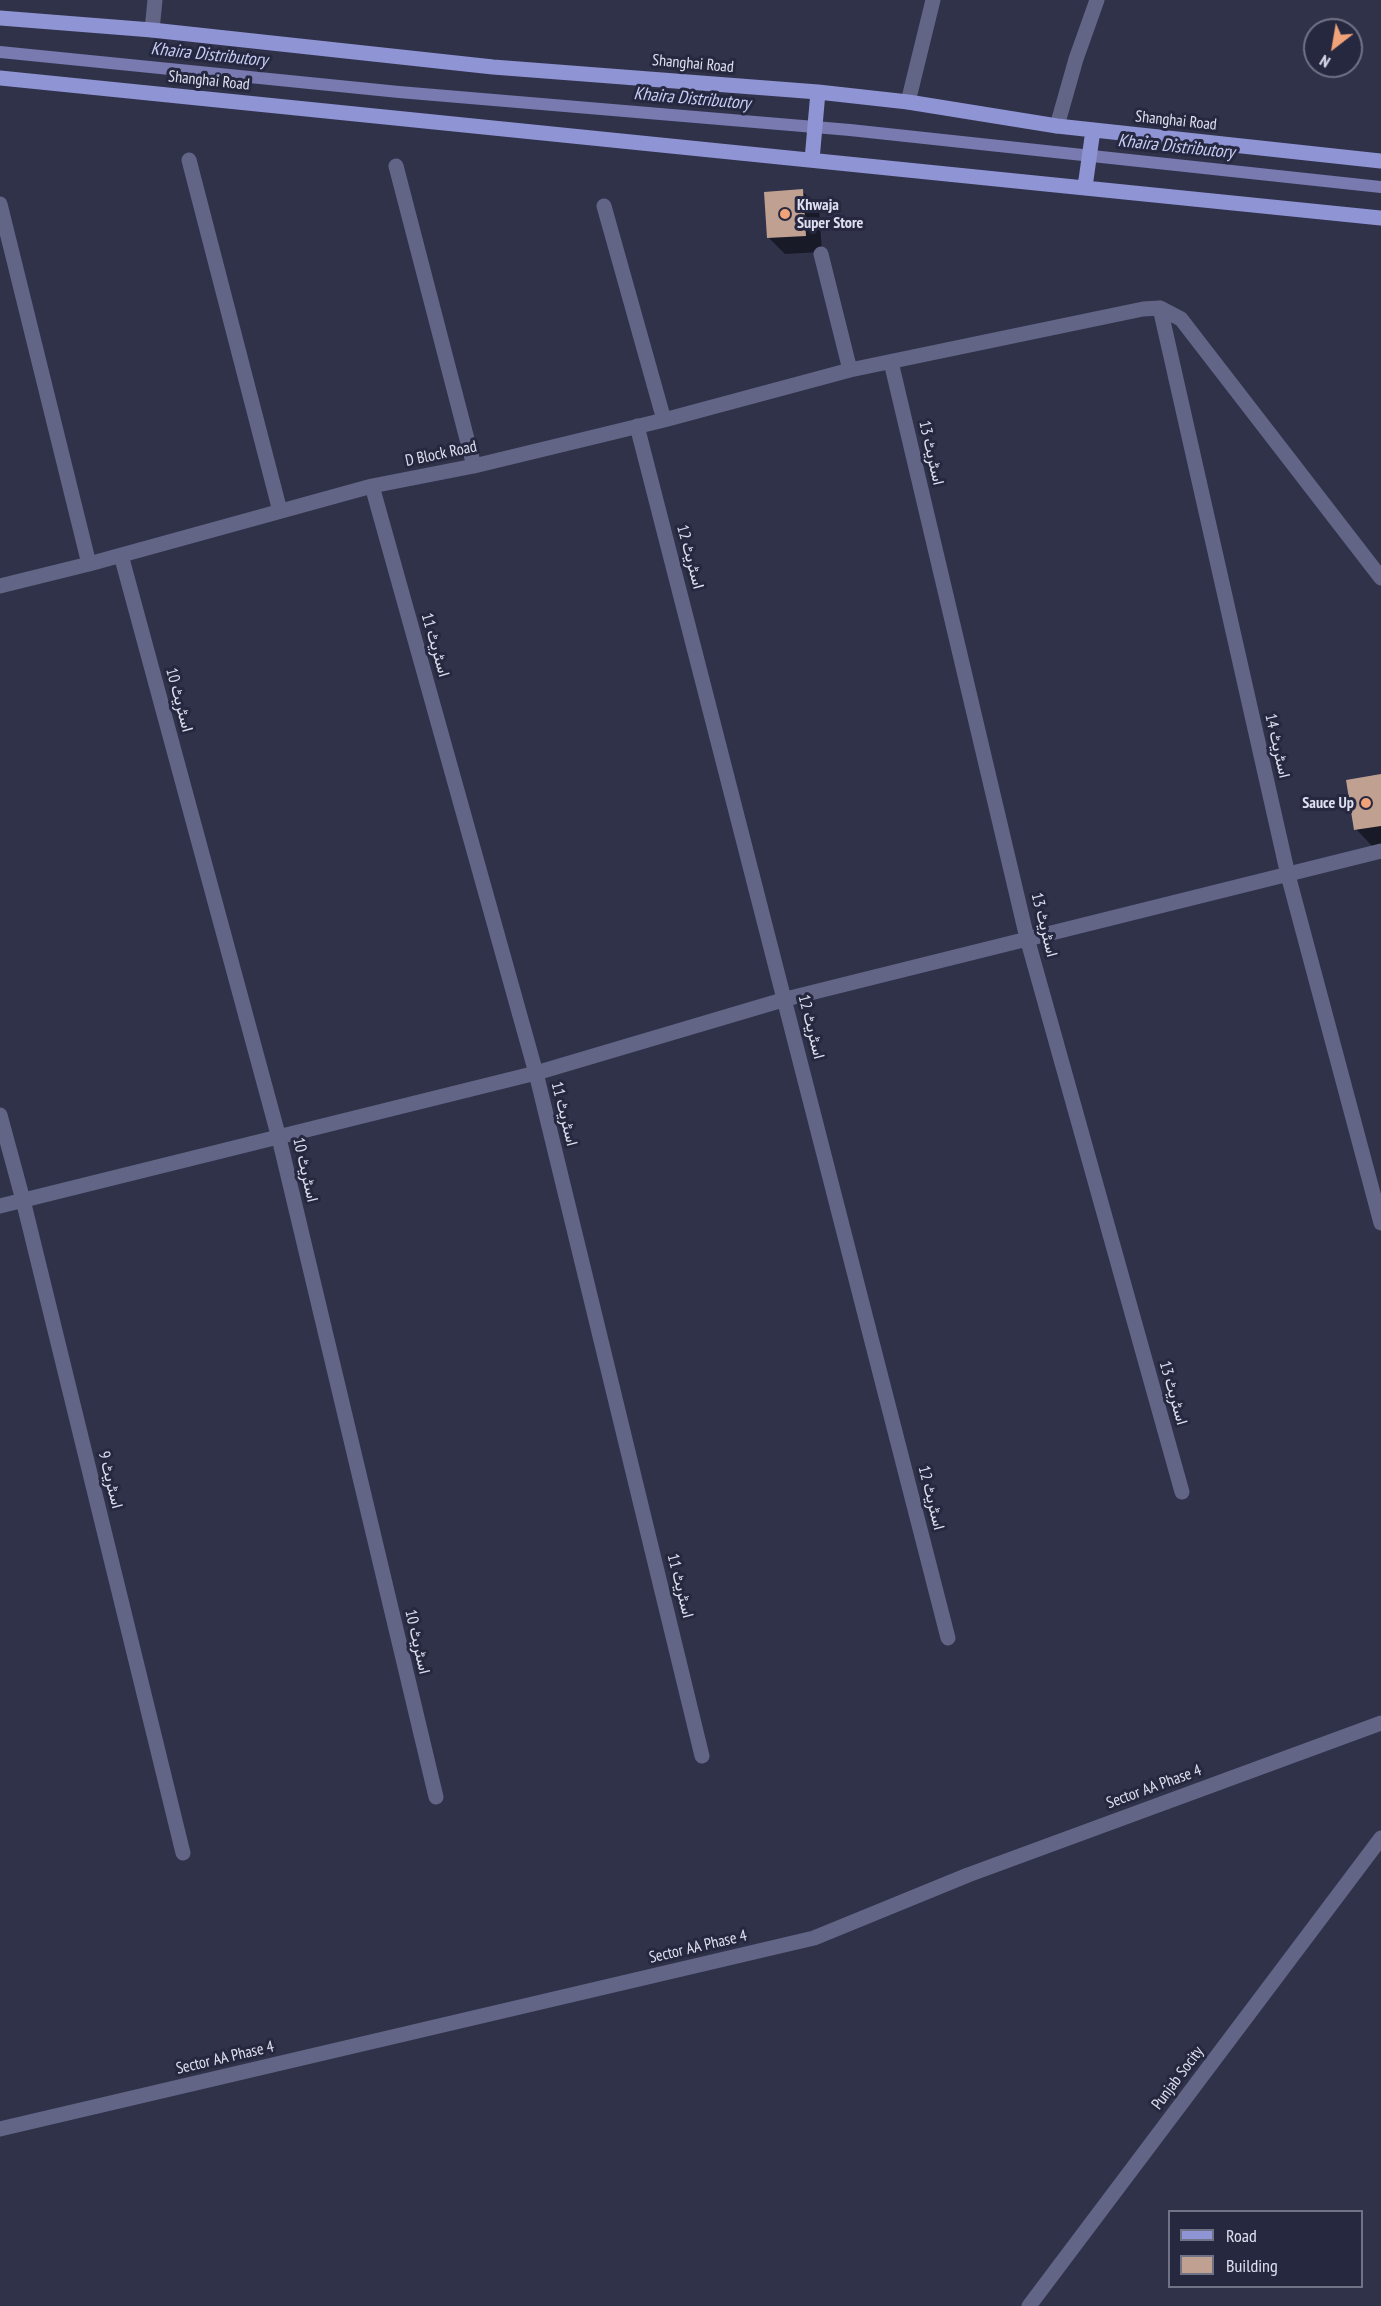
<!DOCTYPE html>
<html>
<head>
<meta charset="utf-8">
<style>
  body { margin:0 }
  #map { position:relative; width:1381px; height:2306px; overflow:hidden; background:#30324a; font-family:"PT Sans Narrow",sans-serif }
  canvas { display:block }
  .legend { position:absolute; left:1168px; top:2210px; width:195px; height:78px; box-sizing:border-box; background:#262840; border:2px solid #707286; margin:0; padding:8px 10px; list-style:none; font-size:18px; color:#dee0f0 }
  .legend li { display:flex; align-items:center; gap:12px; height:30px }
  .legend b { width:30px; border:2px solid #707286 }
  .north { position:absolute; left:1303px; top:18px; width:60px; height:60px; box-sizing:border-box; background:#262840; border:2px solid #707286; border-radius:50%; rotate:211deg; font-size:16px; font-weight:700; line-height:24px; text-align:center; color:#dee0f0 }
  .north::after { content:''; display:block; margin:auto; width:21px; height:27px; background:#f0a278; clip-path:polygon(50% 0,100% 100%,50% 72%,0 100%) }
</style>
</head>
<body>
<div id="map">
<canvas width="1381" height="2306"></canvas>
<ul class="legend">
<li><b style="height:8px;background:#8f94d5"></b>Road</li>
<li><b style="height:16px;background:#c0a191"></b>Building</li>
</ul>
<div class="north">N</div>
</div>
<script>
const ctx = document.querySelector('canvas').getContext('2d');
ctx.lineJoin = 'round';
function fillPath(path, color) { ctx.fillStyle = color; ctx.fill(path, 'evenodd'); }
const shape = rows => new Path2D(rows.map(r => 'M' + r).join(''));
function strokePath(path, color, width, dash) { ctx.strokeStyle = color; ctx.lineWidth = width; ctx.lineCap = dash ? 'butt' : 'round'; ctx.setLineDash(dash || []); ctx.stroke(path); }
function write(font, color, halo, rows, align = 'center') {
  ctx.font = font + ' "PT Sans Narrow",Vazirmatn,sans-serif'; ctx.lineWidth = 6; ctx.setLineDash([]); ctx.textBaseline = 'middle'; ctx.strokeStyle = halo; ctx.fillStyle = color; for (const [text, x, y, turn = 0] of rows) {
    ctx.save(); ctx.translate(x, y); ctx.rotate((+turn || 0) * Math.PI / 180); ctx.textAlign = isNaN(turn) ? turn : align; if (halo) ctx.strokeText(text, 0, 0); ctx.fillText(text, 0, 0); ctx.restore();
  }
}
fillPath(shape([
  [802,191,819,207,822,252,785,254,769,238],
  [1381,775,1381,844,1372,846,1356,829]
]), '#0007');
strokePath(shape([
  [0,52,399,92,850,130,1381,187]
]), '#787ab0', 12);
fillPath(shape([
  [803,189,806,236,767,238,764,192],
  [1381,774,1381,826,1354,830,1346,780]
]), '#c0a191');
strokePath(shape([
  [152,30,155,0],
  [908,102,933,0],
  [1057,126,1076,59,1097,0],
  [189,160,280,511],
  [396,166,474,466],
  [0,204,89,564],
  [604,206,664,420],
  [821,254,850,370],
  [1160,308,1288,875,1381,1223],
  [891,362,1027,938,1182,1492],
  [637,426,948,1638],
  [372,486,536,1073,702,1756],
  [121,555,279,1138,436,1797],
  [0,586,89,564,372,486,474,466,664,420,850,370,1143,309,1160,308,1181,319,1381,578],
  [0,1115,23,1200,183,1853],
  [0,1206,536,1073,786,999,1381,851],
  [0,2129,814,1938,968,1875,1381,1723],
  [1029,2306,1381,1838]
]), '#626585', 15);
strokePath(shape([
  [0,18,152,30,493,67,818,92,908,102,1057,126,1381,161],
  [0,78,1381,218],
  [812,160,818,92],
  [1085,187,1093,130]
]), '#8f94d5', 15);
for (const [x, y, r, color] of [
  [785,214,6,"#f0a278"],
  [1366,803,6,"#f0a278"]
]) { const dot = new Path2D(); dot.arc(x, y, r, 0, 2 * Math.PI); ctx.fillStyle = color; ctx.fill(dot); strokePath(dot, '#262840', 2); }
write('16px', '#dee0f0', '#262840', [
  ["Shanghai Road",693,64,5],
  ["Shanghai Road",209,81,6],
  ["Shanghai Road",1176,121,6],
  ["اسٹریٹ 13",931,453,77],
  ["D Block Road",441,454,-12],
  ["اسٹریٹ 12",690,557,75],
  ["اسٹریٹ 11",435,645,74],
  ["اسٹریٹ 10",179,700,75],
  ["اسٹریٹ 14",1277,746,77],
  ["اسٹریٹ 13",1044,925,76],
  ["اسٹریٹ 12",811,1027,76],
  ["اسٹریٹ 11",564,1114,76],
  ["اسٹریٹ 10",305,1170,77],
  ["اسٹریٹ 13",1173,1393,74],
  ["اسٹریٹ 9",110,1480,76],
  ["اسٹریٹ 12",931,1498,76],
  ["اسٹریٹ 11",680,1586,76],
  ["اسٹریٹ 10",417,1642,77],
  ["Sector AA Phase 4",1154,1787,-20],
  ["Sector AA Phase 4",698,1947,-13],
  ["Sector AA Phase 4",225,2058,-13],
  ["Punjab Socity",1178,2078,-53]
]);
write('bold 16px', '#dee0f0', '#262840', [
  ["Khwaja",797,205],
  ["Super Store",797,223],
  ["Sauce Up",1354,803,"right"]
], 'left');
write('italic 18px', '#c8cdf6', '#262840', [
  ["Khaira Distributory",209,55,6],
  ["Khaira Distributory",692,99,5],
  ["Khaira Distributory",1176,147,6]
]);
</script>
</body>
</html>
